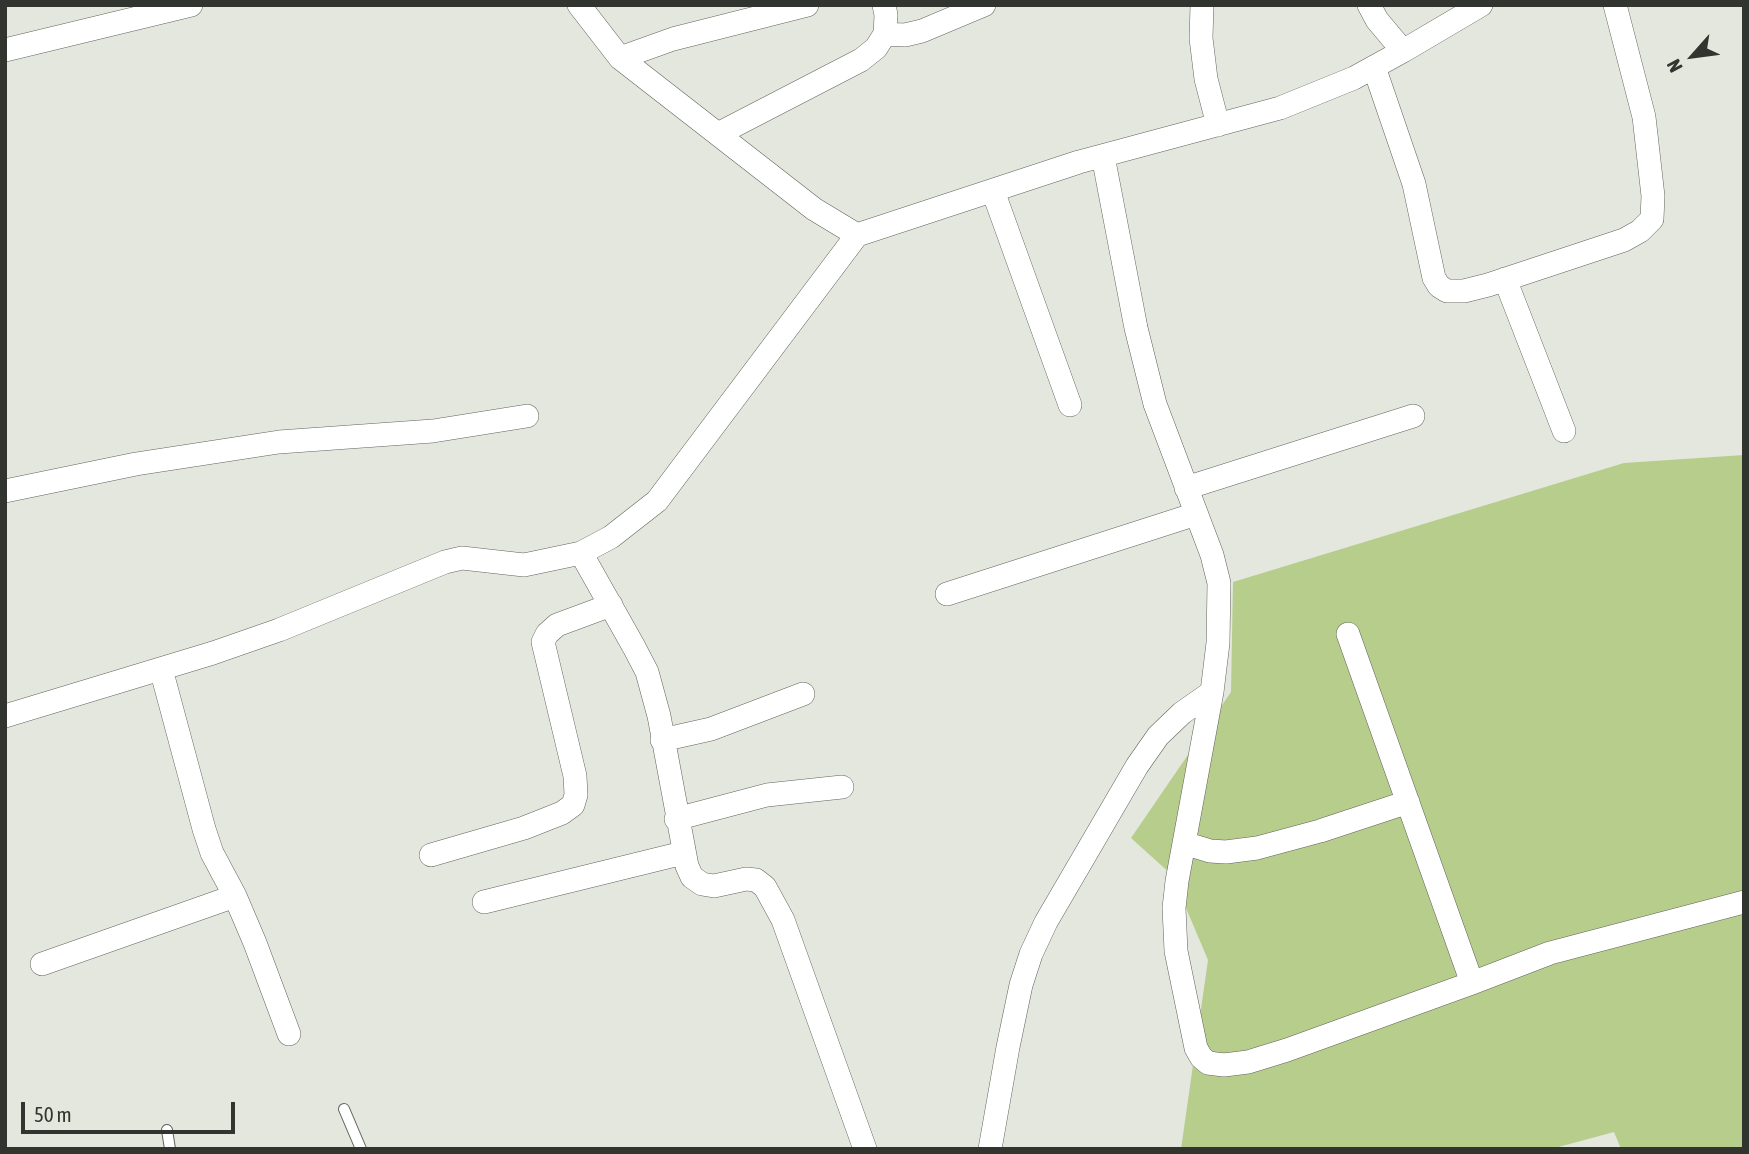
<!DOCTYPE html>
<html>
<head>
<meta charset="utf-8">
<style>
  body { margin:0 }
  #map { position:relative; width:1749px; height:1154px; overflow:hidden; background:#e3e7de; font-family:"Asap Condensed",sans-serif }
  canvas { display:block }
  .frame { position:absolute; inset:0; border:7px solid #323430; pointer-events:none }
  .north { position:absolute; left:1658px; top:21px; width:70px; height:70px; -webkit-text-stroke:5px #e3e7de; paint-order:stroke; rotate:242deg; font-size:19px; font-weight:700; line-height:28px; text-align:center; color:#323430 }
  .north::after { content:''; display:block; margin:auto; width:24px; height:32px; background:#323430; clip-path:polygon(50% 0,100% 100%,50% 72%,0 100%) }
  .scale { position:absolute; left:21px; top:1102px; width:214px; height:32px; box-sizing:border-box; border:4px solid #323430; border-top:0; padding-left:9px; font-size:21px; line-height:24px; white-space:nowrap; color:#323430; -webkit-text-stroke:5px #e3e7de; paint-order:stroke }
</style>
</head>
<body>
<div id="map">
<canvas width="1749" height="1154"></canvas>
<div class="frame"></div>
<div class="north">N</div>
<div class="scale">50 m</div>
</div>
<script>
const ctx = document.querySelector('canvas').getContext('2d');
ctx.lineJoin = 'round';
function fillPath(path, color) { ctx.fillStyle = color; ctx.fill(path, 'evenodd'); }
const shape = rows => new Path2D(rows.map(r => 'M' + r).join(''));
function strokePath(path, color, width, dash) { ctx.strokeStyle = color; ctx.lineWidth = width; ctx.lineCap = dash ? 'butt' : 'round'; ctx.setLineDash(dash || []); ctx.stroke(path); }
fillPath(shape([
  [1744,455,1744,1149,1621,1149,1614,1132,1551,1149,1181,1149,1208,960,1172,875,1131,838,1231,692,1233,582,1624,463]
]), '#b6cd8b');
const service = shape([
  [344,1109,361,1149],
  [167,1130,170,1149]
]);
const minor = shape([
  [579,5,620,58,814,209,857,235],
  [1202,5,1201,38,1206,79,1218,125],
  [1369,5,1377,20,1403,51],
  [885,34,905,35,922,31,984,5],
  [5,50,191,5],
  [620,58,673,39,807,5],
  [1374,67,1414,184,1434,278,1439,286,1447,291,1464,291,1488,285,1624,240,1640,231,1652,219,1653,196,1644,117,1615,5],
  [718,134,861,60,876,48,885,34,886,15,884,5],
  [1103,156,1136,328,1155,404,1212,555,1219,583,1218,643,1212,692,1177,881,1174,908,1176,951,1196,1048,1201,1057,1208,1063,1224,1065,1248,1062,1287,1050,1472,983,1550,953,1744,902],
  [993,191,1070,405],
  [1505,279,1564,431],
  [1186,488,1413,416],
  [5,491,136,464,279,442,433,431,527,416],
  [581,553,634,647,647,672,659,716,687,866,692,877,702,884,714,886,746,879,756,880,765,887,783,920,865,1149],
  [947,594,1196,514],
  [1348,634,1472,983],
  [161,669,204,829,212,853,235,896,255,943,289,1034],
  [5,716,213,653,279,630,445,562,462,558,524,565,581,553,611,537,657,501,857,235,1079,162,1280,108,1354,78,1403,51,1481,5],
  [662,740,711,729,803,694],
  [676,819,767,795,842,787],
  [1184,843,1210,851,1226,852,1257,848,1320,831,1408,802],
  [431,855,524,828,562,813,573,805,576,795,575,776,543,642,547,634,557,625,611,605],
  [484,902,683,853],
  [42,964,235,896],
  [990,1149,1008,1047,1021,985,1031,954,1046,922,1137,766,1158,736,1182,713,1212,692]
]);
strokePath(service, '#61645c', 12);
strokePath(minor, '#61645c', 24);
strokePath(service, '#fff', 10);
strokePath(minor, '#fff', 23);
</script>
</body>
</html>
